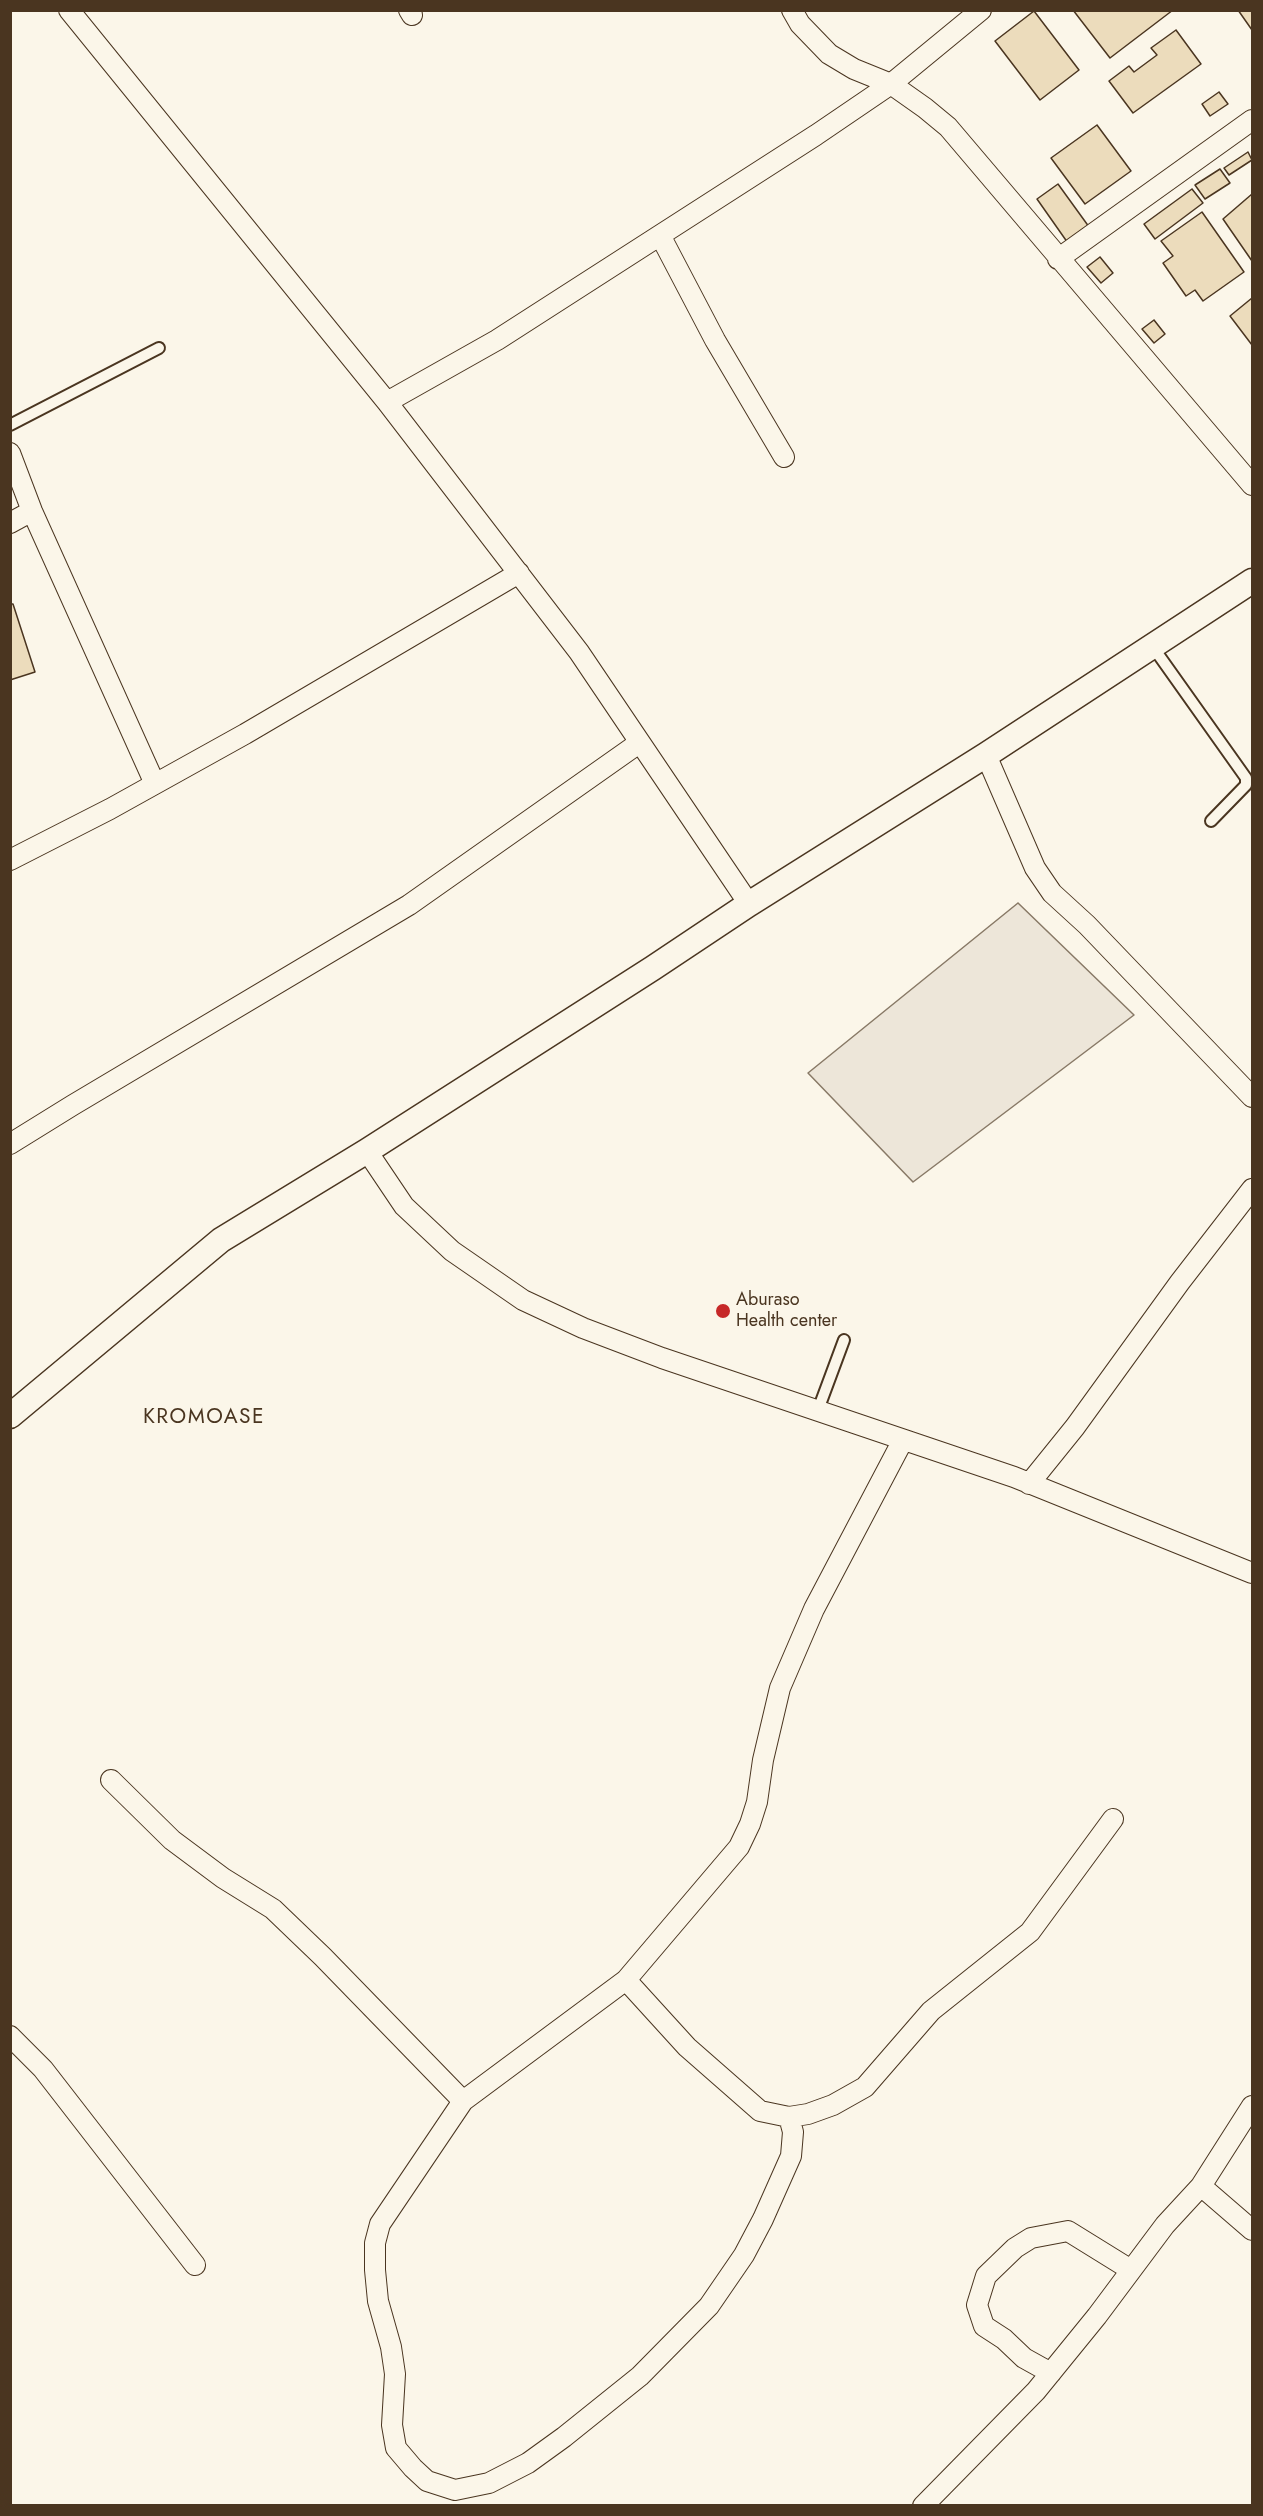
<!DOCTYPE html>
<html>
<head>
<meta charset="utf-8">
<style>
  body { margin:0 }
  #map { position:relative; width:1263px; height:2516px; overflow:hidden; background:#fbf6e9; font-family:Jost,sans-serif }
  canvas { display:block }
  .frame { position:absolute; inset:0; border:12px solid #4a3520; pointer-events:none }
</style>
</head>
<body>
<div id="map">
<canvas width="1263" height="2516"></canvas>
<div class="frame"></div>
</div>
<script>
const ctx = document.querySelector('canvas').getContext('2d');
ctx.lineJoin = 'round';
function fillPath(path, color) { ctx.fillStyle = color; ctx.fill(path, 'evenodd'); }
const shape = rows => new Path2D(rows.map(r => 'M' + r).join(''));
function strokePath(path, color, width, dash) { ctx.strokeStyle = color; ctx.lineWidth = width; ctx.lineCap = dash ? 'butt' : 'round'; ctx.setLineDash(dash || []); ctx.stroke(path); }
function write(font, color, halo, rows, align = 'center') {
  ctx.font = font + ' Jost,sans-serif'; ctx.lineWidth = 4.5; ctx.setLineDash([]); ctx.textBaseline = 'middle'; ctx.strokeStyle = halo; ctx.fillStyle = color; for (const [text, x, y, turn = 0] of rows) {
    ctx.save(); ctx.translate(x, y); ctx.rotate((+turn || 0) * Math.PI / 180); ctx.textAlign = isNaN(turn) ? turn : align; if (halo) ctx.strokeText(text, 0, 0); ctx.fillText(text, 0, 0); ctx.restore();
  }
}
const green = shape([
  [1018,903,1134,1015,913,1182,808,1073,1018,903]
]);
fillPath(green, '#ede6d9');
strokePath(green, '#887966', 1.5);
const building = shape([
  [1073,10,1173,10,1110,58,1073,10],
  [1238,10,1252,10,1252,30,1238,10],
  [1034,11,1079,70,1040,100,995,41,1034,11],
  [1176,30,1201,64,1133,113,1109,81,1129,66,1134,72,1157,55,1151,48,1176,30],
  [1219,92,1228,104,1210,116,1202,104,1219,92],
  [1097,125,1131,171,1085,204,1051,158,1097,125],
  [1248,152,1252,160,1229,175,1224,168,1248,152],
  [1220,169,1230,183,1205,199,1195,185,1220,169],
  [1058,184,1092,231,1070,246,1037,199,1058,184],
  [1192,189,1203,203,1155,239,1144,224,1192,189],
  [1252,194,1252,261,1223,219,1252,194],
  [1202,212,1244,272,1203,301,1195,290,1186,296,1163,263,1173,256,1161,241,1202,212],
  [1100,257,1113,273,1101,283,1087,267,1100,257],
  [1252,298,1252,345,1230,316,1252,298],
  [1154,320,1165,334,1154,343,1142,329,1154,320],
  [10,604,13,604,35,672,10,680,10,604]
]);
fillPath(building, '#ecdcbc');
strokePath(building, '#4a3520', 1.5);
const service = shape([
  [10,425,159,348],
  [1153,647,1246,778,1246,785,1211,821],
  [818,1410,844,1340]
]);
const minor = shape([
  [69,10,387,402,579,652,749,904],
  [409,10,412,15],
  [792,10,800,24,829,54,854,69,891,84,925,108,948,127,1252,485],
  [661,237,715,340,784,457],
  [1058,259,1252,120],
  [387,402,497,340,816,135,891,84,981,10],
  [10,453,32,511,155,784],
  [10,523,32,511],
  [986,755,1035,868,1052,893,1087,925,1252,1097],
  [10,860,110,809,245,734,519,573],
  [10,1144,73,1105,409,905,639,743],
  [367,1151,404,1206,452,1251,523,1300,583,1328,662,1358,1014,1477,1252,1573],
  [1029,1484,1075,1427,1180,1282,1252,1189],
  [111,1780,172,1840,223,1878,273,1909,323,1957,463,2101],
  [626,1980,687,2047,760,2111,789,2117,808,2114,833,2105,865,2087,931,2011,1030,1932,1113,1819],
  [10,2036,43,2069,195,2265],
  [789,2117,793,2132,791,2156,763,2219,744,2255,709,2306,640,2376,564,2437,528,2463,489,2483,455,2490,427,2481,413,2468,396,2448,392,2425,395,2374,391,2347,378,2301,375,2270,375,2243,380,2224,463,2101,626,1980,739,1847,750,1824,757,1802,763,1760,780,1688,814,1609,903,1440],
  [1201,2186,1252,2230],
  [1051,2373,1024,2358,1004,2339,984,2326,977,2305,986,2276,1015,2248,1031,2238,1068,2231,1131,2270],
  [923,2506,1036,2391,1097,2316,1165,2225,1201,2186,1252,2106]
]);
const tertiary = shape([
  [10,1416,221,1240,367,1151,653,968,749,904,986,755,1252,581]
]);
strokePath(service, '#4a3520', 14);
strokePath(minor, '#4a3520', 22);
strokePath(tertiary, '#4a3520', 27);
strokePath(service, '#fbf6e9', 10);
strokePath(minor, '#fbf6e9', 20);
strokePath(tertiary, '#fbf6e9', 24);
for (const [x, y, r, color] of [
  [723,1311,8,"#c62828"]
]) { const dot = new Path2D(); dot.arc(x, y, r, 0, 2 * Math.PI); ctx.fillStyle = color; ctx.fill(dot); strokePath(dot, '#fbf6e9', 2); }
write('18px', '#4a3520', '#fbf6e9', [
  ["Aburaso",736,1301],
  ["Health center",736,1322]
], 'left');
ctx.letterSpacing = '1.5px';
write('21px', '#4a3520', '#fbf6e9', [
  ["KROMOASE",204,1418]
]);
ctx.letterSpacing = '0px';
</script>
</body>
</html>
